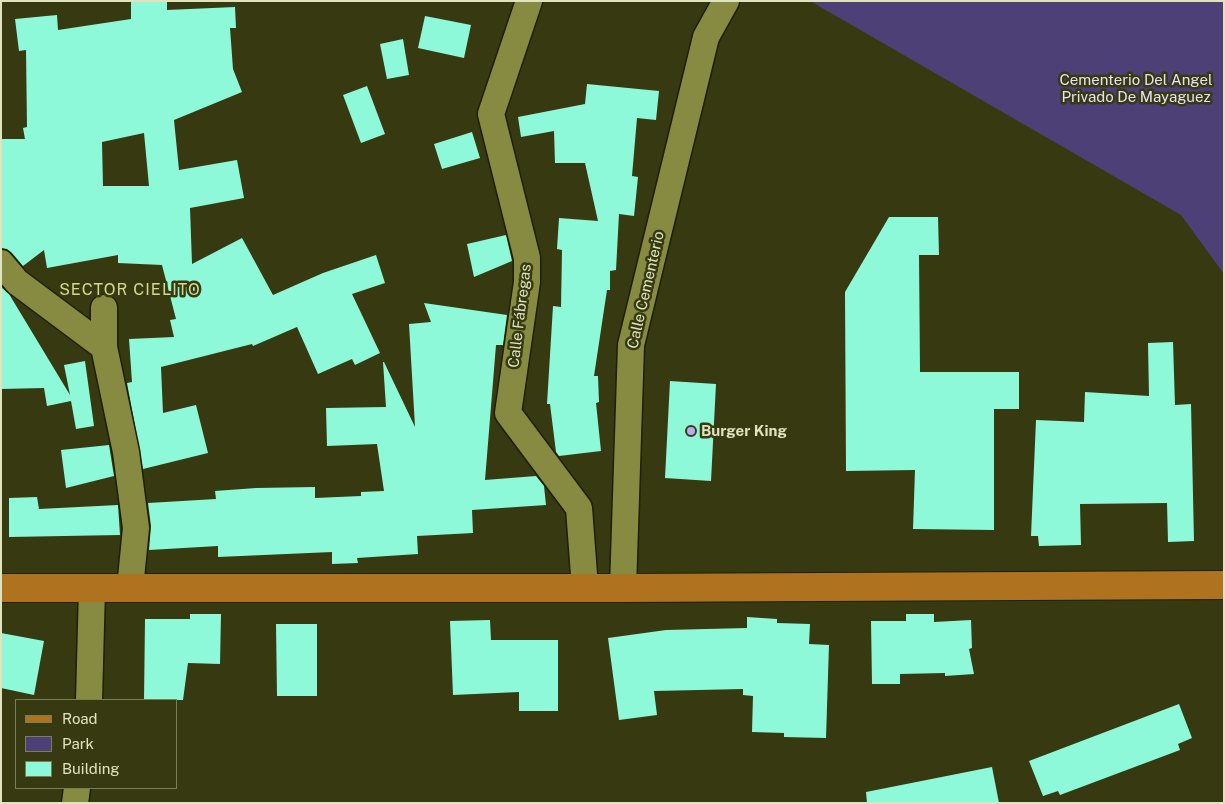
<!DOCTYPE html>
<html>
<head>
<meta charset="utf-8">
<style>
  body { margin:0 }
  #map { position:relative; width:1225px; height:804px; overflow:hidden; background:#373911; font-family:"Public Sans",sans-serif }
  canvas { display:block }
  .frame { position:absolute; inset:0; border:2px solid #dfe3be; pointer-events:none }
  .legend { position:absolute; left:15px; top:699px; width:162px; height:90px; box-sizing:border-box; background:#373911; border:1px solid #7a7d56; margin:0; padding:6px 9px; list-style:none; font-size:15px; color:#dfe3be }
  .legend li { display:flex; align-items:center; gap:10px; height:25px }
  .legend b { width:25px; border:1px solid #7a7d56 }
</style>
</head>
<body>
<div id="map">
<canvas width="1225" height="804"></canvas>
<div class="frame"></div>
<ul class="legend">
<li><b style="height:6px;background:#af7320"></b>Road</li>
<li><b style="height:14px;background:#4c4077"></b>Park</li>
<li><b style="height:14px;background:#8ef9d8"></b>Building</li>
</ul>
</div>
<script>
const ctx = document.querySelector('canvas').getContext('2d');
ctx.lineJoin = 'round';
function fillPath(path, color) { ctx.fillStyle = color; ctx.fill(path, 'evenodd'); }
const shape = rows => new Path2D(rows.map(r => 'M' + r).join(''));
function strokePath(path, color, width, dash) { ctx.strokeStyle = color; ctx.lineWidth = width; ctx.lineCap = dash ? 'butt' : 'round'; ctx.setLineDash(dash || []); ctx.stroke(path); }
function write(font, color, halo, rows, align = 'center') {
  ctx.font = font + ' "Public Sans",sans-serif'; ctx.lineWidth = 5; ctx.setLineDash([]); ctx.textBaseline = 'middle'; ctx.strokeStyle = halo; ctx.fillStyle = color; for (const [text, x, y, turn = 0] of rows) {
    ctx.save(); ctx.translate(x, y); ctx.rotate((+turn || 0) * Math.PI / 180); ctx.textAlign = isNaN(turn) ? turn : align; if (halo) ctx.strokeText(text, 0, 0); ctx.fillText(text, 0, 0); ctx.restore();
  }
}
fillPath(shape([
  [810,1,1224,1,1224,274,1181,215]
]), '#4c4077');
fillPath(shape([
  [131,1,167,1,167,10,235,7,236,28,230,28,233,69,242,92,174,120,179,170,237,160,244,198,190,208,192,264,242,238,273,295,323,273,376,255,385,283,352,294,380,353,355,365,352,359,318,374,297,327,253,346,252,344,161,367,163,413,196,405,208,453,143,469,127,383,132,382,129,339,174,337,170,320,176,319,162,265,118,263,118,255,47,268,44,250,23,266,12,253,7,249,1,248,1,139,25,139,23,128,27,127,26,50,19,51,15,19,57,15,58,30,131,19],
  [144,133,149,186,103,186,102,142],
  [425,16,471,25,464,58,418,48],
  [403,39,409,75,387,79,380,44],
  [587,84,659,91,656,120,637,118,632,176,638,177,634,216,619,214,616,270,610,271,610,290,607,290,594,376,598,376,599,402,596,403,601,451,559,456,556,452,550,404,547,404,553,306,561,307,562,250,557,249,559,218,598,221,585,163,555,163,554,131,521,137,518,117,585,104],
  [367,86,385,134,361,143,343,95],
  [472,132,480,158,442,169,434,144],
  [889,217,938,217,939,255,919,255,920,372,1019,372,1019,409,994,409,994,530,913,529,915,470,846,471,845,292],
  [506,235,512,261,474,277,467,244],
  [1,287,9,294,70,395,64,365,85,361,94,426,76,429,71,401,47,406,44,388,1,389],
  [424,303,507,315,503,345,496,345,485,480,536,476,544,486,546,505,472,510,473,533,417,536,418,554,357,558,358,563,332,564,332,552,218,557,218,546,149,550,151,526,148,503,216,499,215,491,256,488,315,487,315,498,361,496,361,492,384,491,377,444,327,446,326,408,386,407,383,362,384,362,415,427,409,324,431,322],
  [1173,342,1175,405,1191,404,1194,541,1168,542,1167,503,1080,504,1081,545,1039,546,1038,536,1031,536,1036,420,1084,422,1085,392,1149,396,1148,343],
  [670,381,716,384,711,481,665,478],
  [109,445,114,476,66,488,61,450],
  [37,497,39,509,118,505,120,535,9,537,9,498],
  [190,614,221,614,220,664,188,663,183,700,144,700,145,619,190,619],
  [906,614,934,614,934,622,971,620,972,648,969,649,974,674,945,676,945,673,900,674,900,684,872,684,871,621,906,621],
  [747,617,777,619,777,623,810,624,809,644,829,645,826,738,784,737,784,733,752,732,753,696,743,695,743,689,654,691,657,715,619,720,608,638,666,630,747,628],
  [490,620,491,640,558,640,558,711,519,711,519,692,453,695,450,621],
  [276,624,317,624,317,696,277,696],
  [1,633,44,641,34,695,1,688],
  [1179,704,1192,738,1178,744,1180,750,1060,795,1058,791,1043,796,1029,761],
  [992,767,999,803,867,803,866,792]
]), '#8ef9d8');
const minor = shape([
  [529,1,491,114,527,258,527,282,508,413,579,508,585,588],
  [1,263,17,282,104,347],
  [104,308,104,347,126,452,136,528,130,588],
  [623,588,631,345,706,37,726,1],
  [89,700,92,589],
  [75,803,77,788]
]);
const major = shape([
  [1,588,623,588,1224,585]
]);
strokePath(minor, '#1e1f08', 29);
strokePath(major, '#1e1f08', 30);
strokePath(minor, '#878b41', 26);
strokePath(major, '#af7320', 28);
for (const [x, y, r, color] of [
  [691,431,5,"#b8abf7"]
]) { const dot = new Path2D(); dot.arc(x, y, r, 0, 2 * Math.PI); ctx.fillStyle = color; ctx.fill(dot); strokePath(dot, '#373911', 2); }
write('15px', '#e4e1f6', '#373911', [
  ["Cementerio Del Angel",1136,80],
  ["Privado De Mayaguez",1136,97]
]);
write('15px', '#dfe3be', '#373911', [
  ["Calle Cementerio",646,290,-77],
  ["Calle Fábregas",520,316,-83]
]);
write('bold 15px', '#dfe3be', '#373911', [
  ["Burger King",701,431]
], 'left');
ctx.letterSpacing = '1px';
write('16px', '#d4d98d', '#373911', [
  ["SECTOR CIELITO",130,290]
]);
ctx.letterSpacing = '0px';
</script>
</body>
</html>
